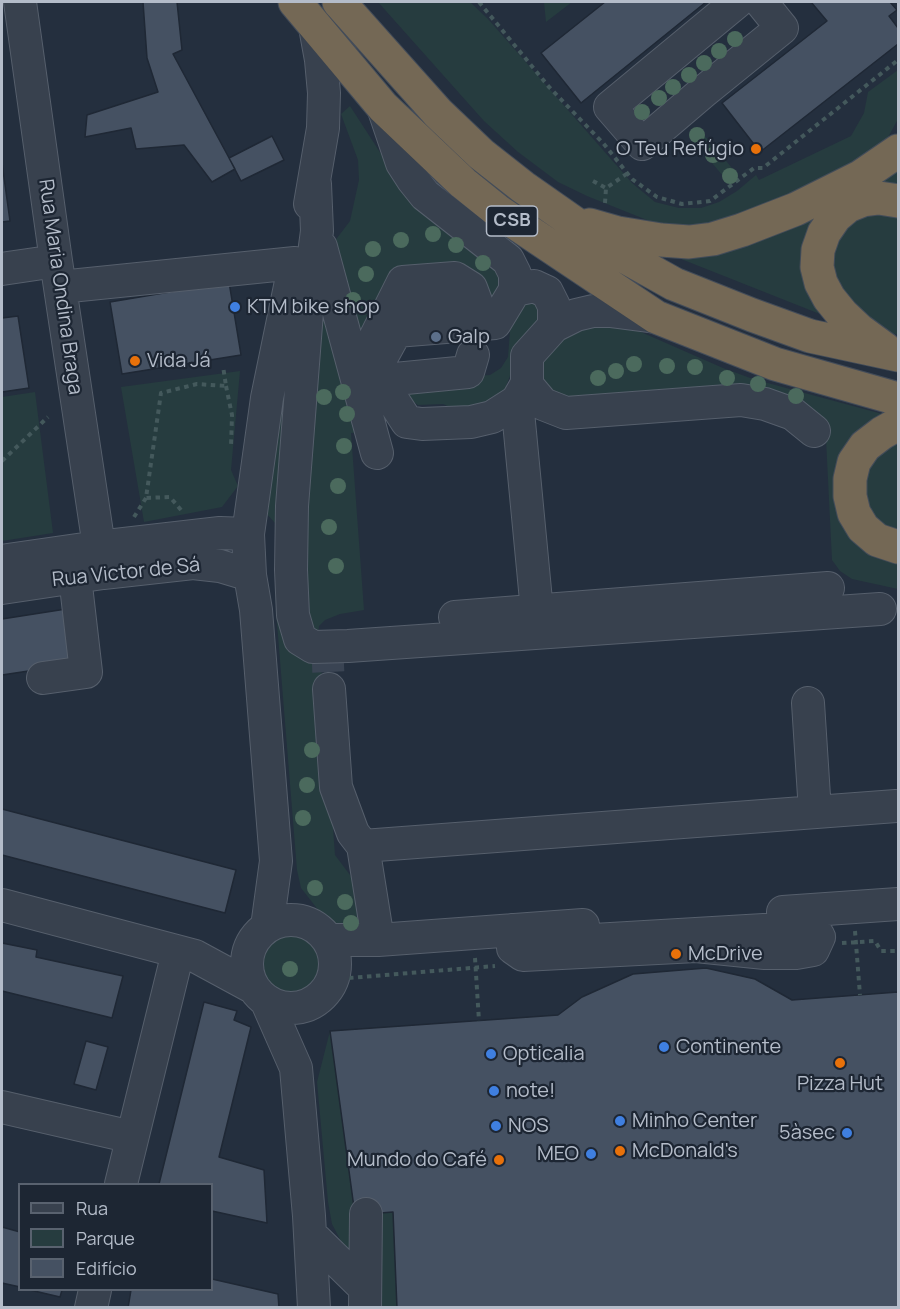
<!DOCTYPE html>
<html>
<head>
<meta charset="utf-8">
<style>
  body { margin:0 }
  #map { position:relative; width:900px; height:1309px; overflow:hidden; background:#242f3e; font-family:Manrope,sans-serif }
  canvas { display:block }
  .frame { position:absolute; inset:0; border:3px solid #b4bcc9; pointer-events:none }
  .legend { position:absolute; left:18px; top:1183px; width:195px; height:108px; box-sizing:border-box; background:#1d2633; border:2px solid #59626f; margin:0; padding:8px 10px; list-style:none; font-size:18px; color:#b4bcc9 }
  .legend li { display:flex; align-items:center; gap:12px; height:30px }
  .legend b { width:30px; border:2px solid #59626f }
</style>
</head>
<body>
<div id="map">
<canvas width="900" height="1309"></canvas>
<div class="frame"></div>
<ul class="legend">
<li><b style="height:8px;background:#38414e"></b>Rua</li>
<li><b style="height:16px;background:#263c3f"></b>Parque</li>
<li><b style="height:16px;background:#455162"></b>Edifício</li>
</ul>
</div>
<script>
const ctx = document.querySelector('canvas').getContext('2d');
ctx.lineJoin = 'round';
function fillPath(path, color) { ctx.fillStyle = color; ctx.fill(path, 'evenodd'); }
const shape = rows => new Path2D(rows.map(r => 'M' + r).join(''));
function strokePath(path, color, width, dash) { ctx.strokeStyle = color; ctx.lineWidth = width; ctx.lineCap = dash ? 'butt' : 'round'; ctx.setLineDash(dash || []); ctx.stroke(path); }
function write(font, color, halo, rows, align = 'center') {
  ctx.font = font + ' Manrope,sans-serif'; ctx.lineWidth = 4.5; ctx.setLineDash([]); ctx.textBaseline = 'middle'; ctx.strokeStyle = halo; ctx.fillStyle = color; for (const [text, x, y, turn = 0] of rows) {
    ctx.save(); ctx.translate(x, y); ctx.rotate((+turn || 0) * Math.PI / 180); ctx.textAlign = isNaN(turn) ? turn : align; if (halo) ctx.strokeText(text, 0, 0); ctx.fillText(text, 0, 0); ctx.restore();
  }
}
fillPath(shape([
  [378,2,470,2,488,19,632,183,655,202,679,208,701,208,719,202,737,191,756,175,759,180,851,136,864,113,868,92,898,70,898,119,886,141,860,162,763,207,703,228,662,226,587,196,558,182,518,152,484,121],
  [544,2,572,2,546,22],
  [350,106,411,200,507,269,502,292,493,296,483,293,477,282,359,348,331,246,350,221,359,180,358,160,341,114],
  [698,128,738,175,729,183,689,136],
  [898,162,898,190,827,214,835,320,671,255],
  [898,209,898,335,886,331,849,309,826,250,852,213],
  [318,266,366,432,351,433,364,610,340,614,325,620,319,626,318,638,304,628,299,603],
  [537,297,543,321,517,358,506,386,505,398,457,410,443,404,418,405,411,400,408,389,417,380,490,375,501,368,508,357,512,305],
  [300,303,284,580,320,652,335,855,362,891,369,950,350,942,319,911,301,888,297,870,276,611,275,523,265,512,277,416],
  [578,322,625,325,723,368,753,379,886,415,842,480,898,558,898,589,852,579,840,571,832,560,826,439,806,414,567,404,545,393,539,359],
  [240,371,231,470,238,486,222,507,144,522,121,387],
  [35,392,53,533,2,541,2,397],
  [898,434,898,539,863,510,864,463],
  '257 966a32 32 0 1 1 64 0a32 32 0 1 1-64 0Z',
  [330,1031,355,1215,355,1268,332,1224,328,1202,317,1082],
  [393,1212,397,1307,381,1307,375,1213]
]), '#263c3f');
const building = shape([
  [143,2,177,2,182,50,173,54,235,169,212,182,184,145,136,149,131,128,85,137,87,115,158,92,147,58,143,2],
  [605,2,706,2,581,103,541,53,605,2],
  [811,2,890,2,897,10,889,16,898,28,898,44,760,152,722,103,827,21,811,2],
  [272,136,284,160,241,181,229,158,272,136],
  [2,163,10,221,2,222,2,163],
  [229,282,241,355,122,374,110,302,229,282],
  [18,316,29,388,2,392,2,318,18,316],
  [66,609,75,664,2,675,2,619,66,609],
  [2,809,236,870,225,913,2,855,2,809],
  [2,943,37,950,36,957,123,976,112,1018,2,991,2,943],
  [706,968,755,979,792,1000,898,992,898,1308,397,1308,393,1212,355,1215,330,1031,558,1015,582,997,633,974,706,968],
  [204,1002,237,1011,234,1020,251,1027,219,1157,264,1170,267,1223,212,1211,212,1184,159,1184,204,1002],
  [86,1041,108,1047,96,1090,74,1084,86,1041],
  [2,1227,20,1232,20,1287,2,1283,2,1227],
  [212,1279,278,1294,279,1308,128,1308,131,1290,212,1290,212,1279],
  [30,1290,62,1290,60,1297,30,1290]
]);
fillPath(building, '#455162');
strokePath(building, '#1f2835', 1.5);
strokePath(shape([
  [327,640,329,689]
]), '#3a4453', 32, [32, 16]);
const minor = shape([
  [20,2,56,261,103,573],
  [737,2,610,107,642,144,703,92,782,28,761,2],
  [383,107,402,163,413,180,425,195,508,260,515,274,515,290,495,323,396,331,374,371,407,422,422,424,471,422,492,417,517,401],
  [315,184,317,231,308,299,292,506,291,570,293,615,300,639,313,647,348,646,880,609],
  [310,204,323,128,324,93,321,60,315,27],
  [321,247,377,453],
  [2,269,56,261],
  [60,287,295,263],
  [515,290,534,286,547,292,554,306,554,326],
  [656,317,610,311,593,311,576,315,554,326,527,356,527,385,543,404,566,413,741,400,765,404,793,414,814,431],
  [370,348,394,300,457,294,480,312,471,288,455,278,403,282,394,300],
  [395,379,468,372,473,355],
  [525,387,517,401,537,611],
  [2,561,98,547,220,533,248,534],
  [2,588,103,573,193,563,220,566,250,575],
  [455,617,828,588],
  [43,678,86,672,75,577],
  [329,689,336,787,353,833,363,846,378,940],
  [808,703,815,812],
  [363,846,896,806],
  [2,905,195,956,254,988],
  [783,912,898,904],
  '247 964a44 44 0 1 1 88 0a44 44 0 1 1-88 0Z',
  [267,927,276,861,256,610,250,575,248,534,267,398,294,267],
  [512,930,513,948,523,955,696,946,765,953,796,953,813,950,819,937,813,927,799,924,781,929,577,941,562,927],
  [328,940,378,940,583,925],
  [266,1000,296,1068,309,1216,314,1308],
  [2,1107,132,1137],
  [121,1184,178,952],
  [316,1240,364,1287],
  [91,1308,95,1290],
  [365,1308,366,1214]
]);
const highway = shape([
  [295,2,383,107,463,183,499,212,656,317,775,364,898,399],
  [339,2,438,113,481,154,523,187,613,250,674,284,752,315,810,336,898,355],
  [590,225,618,233,661,240,689,242,713,239,742,230,796,209,860,177,898,151],
  [885,349,859,330,842,314,829,298,821,283,817,267,818,250,824,233,835,217,848,206,863,200,879,198,898,201],
  [898,424,882,433,865,446,854,462,850,479,850,496,854,513,863,528,877,540,898,547]
]);
strokePath(minor, '#565f6c', 34);
strokePath(highway, '#434c59', 35);
strokePath(shape([
  [479,2,549,87,603,143,632,179,657,197,682,204,710,201,754,168,763,168,898,60],
  [593,181,606,188],
  [605,203,606,188,628,173],
  [226,386,232,415,231,447],
  [2,461,48,417],
  [181,510,170,497,146,498,161,393,197,384,226,386,223,366],
  [134,517,146,498],
  [855,931,860,995],
  [842,943,875,941,881,951,898,951],
  [475,958,479,1021],
  [349,978,495,966]
]), '#44595c', 4, [4.5, 4.5]);
strokePath(minor, '#38414e', 32);
strokePath(highway, '#746855', 33);
ctx.fillStyle = '#4b6a5d';
for (const [x, y] of [
  [735,39],
  [719,51],
  [704,63],
  [689,75],
  [673,87],
  [659,98],
  [642,112],
  [697,135],
  [713,155],
  [730,176],
  [433,234],
  [401,240],
  [456,245],
  [373,249],
  [483,263],
  [366,274],
  [353,300],
  [634,364],
  [667,366],
  [695,367],
  [616,371],
  [598,378],
  [727,378],
  [758,384],
  [343,392],
  [796,396],
  [324,397],
  [347,414],
  [344,446],
  [338,486],
  [329,527],
  [336,566],
  [312,750],
  [307,785],
  [303,818],
  [315,888],
  [345,902],
  [351,923],
  [290,969]
]) { ctx.beginPath(); ctx.arc(x, y, 8, 0, 2 * Math.PI); ctx.fill(); }
for (const [x, y, r, color] of [
  [756,149,6,"#e8710a"],
  [235,307,6,"#3f7fe0"],
  [436,337,6,"#5c6f8a"],
  [135,361,6,"#e8710a"],
  [676,954,6,"#e8710a"],
  [664,1047,6,"#3f7fe0"],
  [491,1054,6,"#3f7fe0"],
  [840,1063,6,"#e8710a"],
  [494,1091,6,"#3f7fe0"],
  [620,1121,6,"#3f7fe0"],
  [496,1126,6,"#3f7fe0"],
  [847,1133,6,"#3f7fe0"],
  [620,1151,6,"#e8710a"],
  [591,1154,6,"#3f7fe0"],
  [499,1160,6,"#e8710a"]
]) { const dot = new Path2D(); dot.arc(x, y, r, 0, 2 * Math.PI); ctx.fillStyle = color; ctx.fill(dot); strokePath(dot, '#1d2633', 2); }
for (const [x, y, w] of [
  [512,221,51]
]) { const box = new Path2D(); box.roundRect(x - w / 2, y - 15, w, 30, 4.5); ctx.fillStyle = '#1d2633'; ctx.fill(box); strokePath(box, '#b4bcc9', 1.5); }
write('bold 18px', '#b4bcc9', null, [
  ["CSB",512,221]
]);
write('20px', '#b4bcc9', '#1d2633', [
  ["O Teu Refúgio",744,149,"right"],
  ["KTM bike shop",247,307],
  ["Galp",448,337],
  ["Vida Já",147,361],
  ["McDrive",688,954],
  ["Continente",676,1047],
  ["Opticalia",503,1054],
  ["Pizza Hut",840,1084,"center"],
  ["note!",506,1091],
  ["Minho Center",632,1121],
  ["NOS",508,1126],
  ["5àsec",835,1133,"right"],
  ["McDonald's",632,1151],
  ["MEO",579,1154,"right"],
  ["Mundo do Café",487,1160,"right"]
], 'left');
write('20px', '#b4bcc9', '#1d2633', [
  ["Rua Maria Ondina Braga",60,287,82],
  ["Rua Victor de Sá",126,573,-6]
]);
</script>
</body>
</html>
